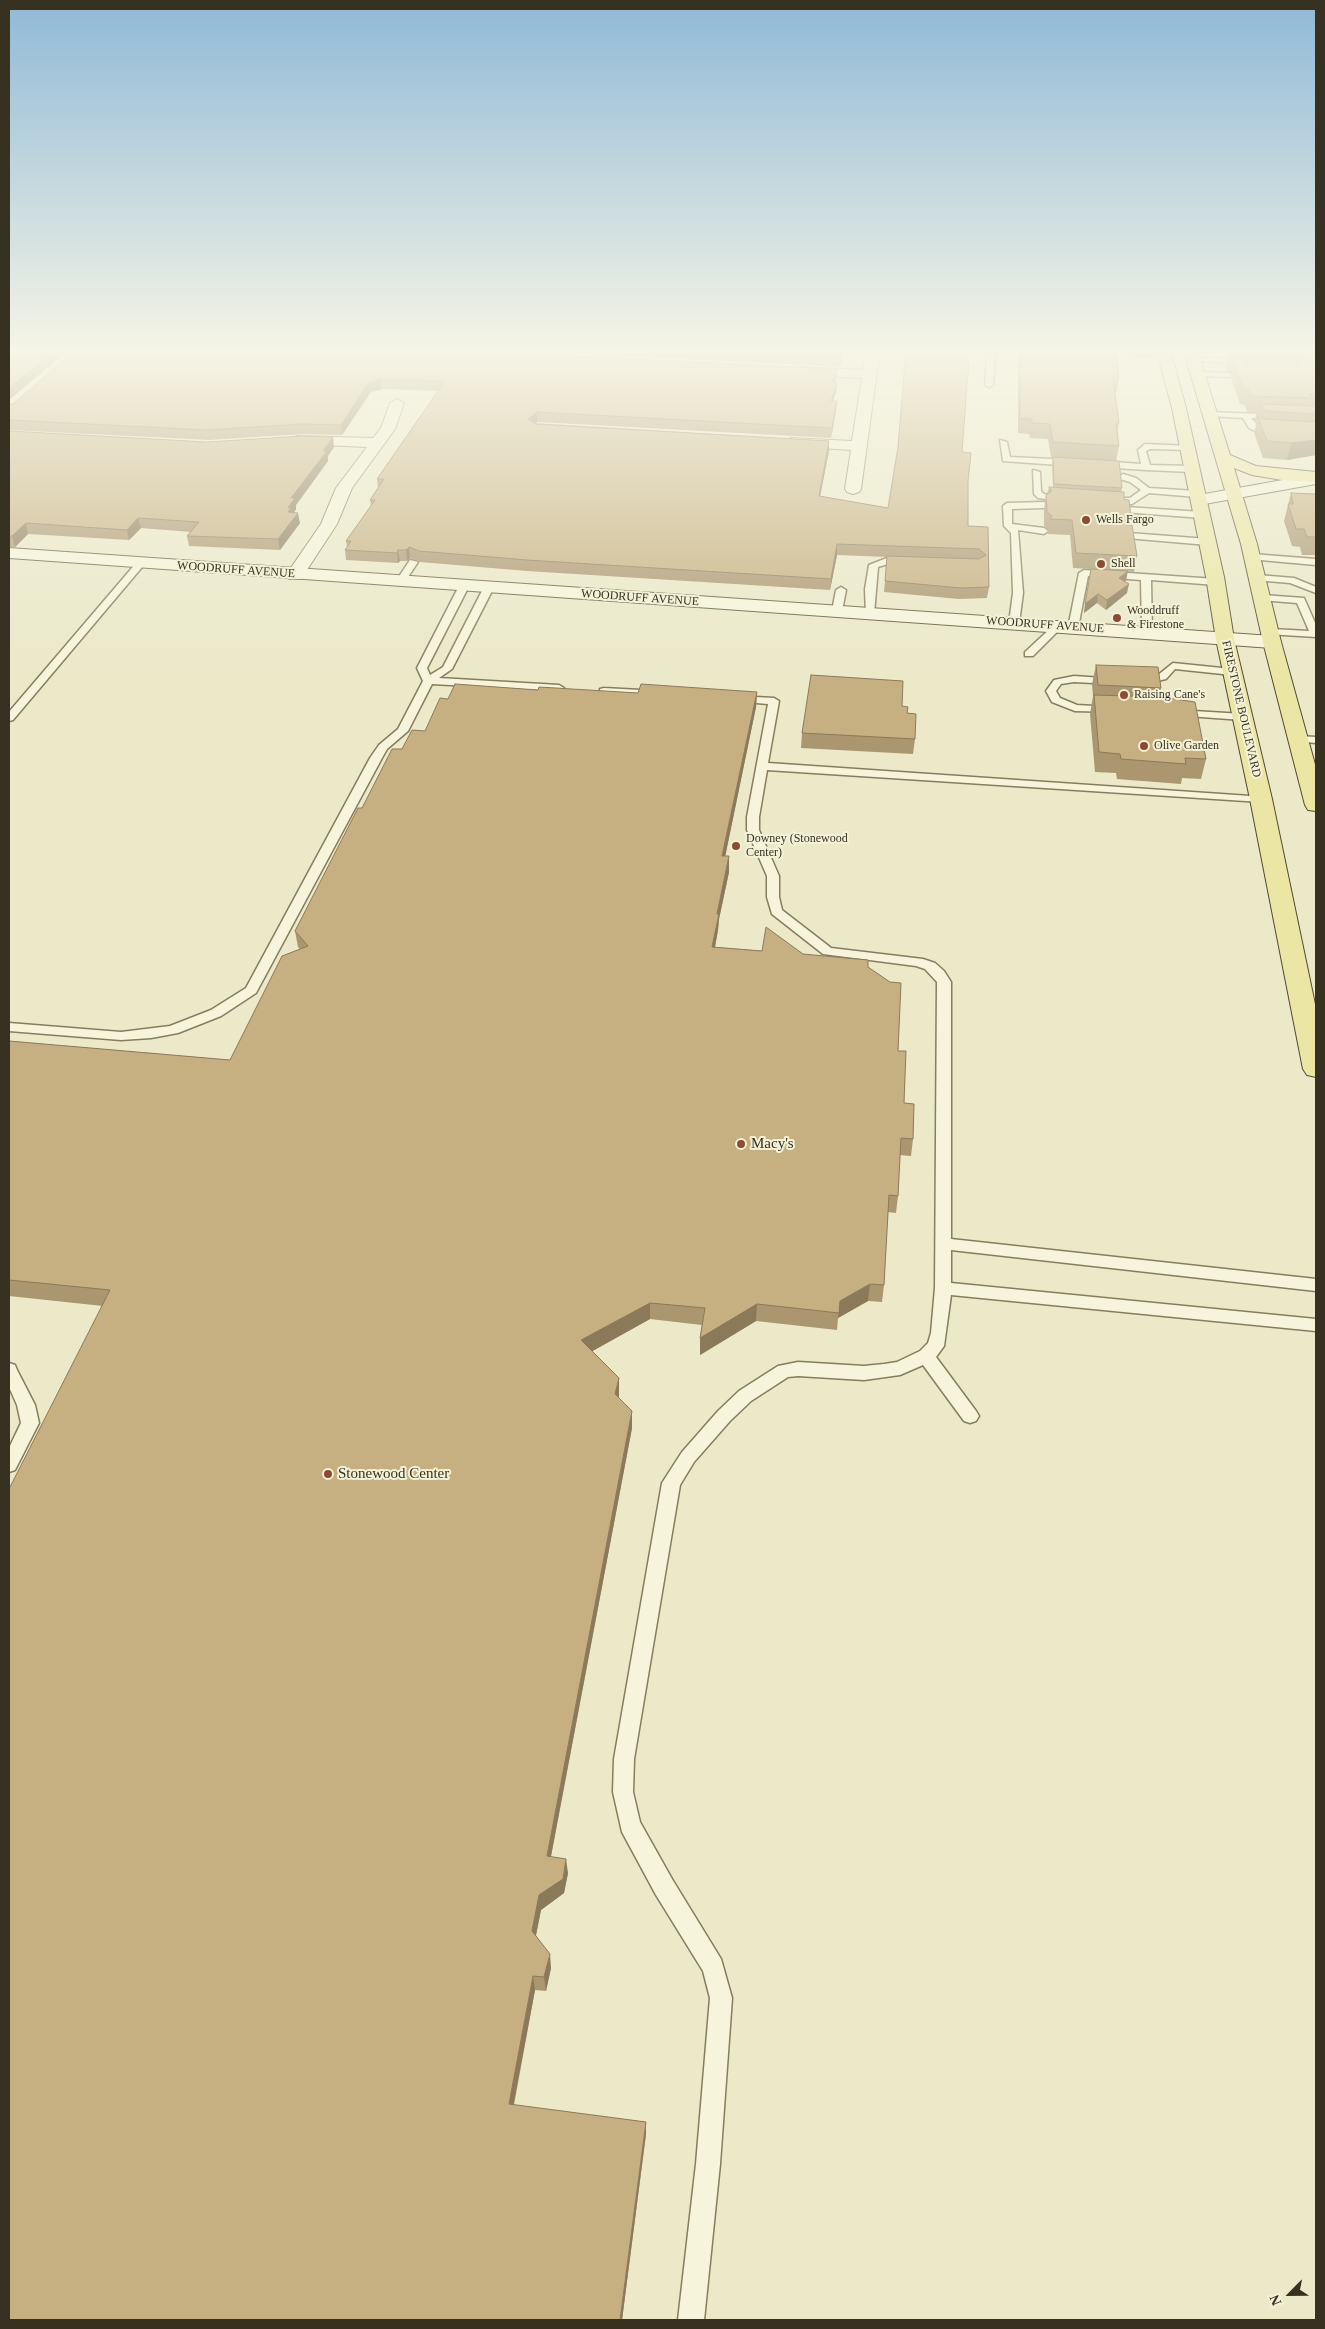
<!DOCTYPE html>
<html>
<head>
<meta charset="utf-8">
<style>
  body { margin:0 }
  #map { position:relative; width:1325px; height:2329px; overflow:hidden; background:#ebe9c8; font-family:"Times New Roman",serif }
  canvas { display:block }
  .frame { position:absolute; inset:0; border:10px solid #373121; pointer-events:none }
  .north { position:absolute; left:1265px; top:2269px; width:50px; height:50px; -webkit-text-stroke:4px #f3f2d7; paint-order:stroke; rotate:247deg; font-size:14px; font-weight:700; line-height:20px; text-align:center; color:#373121 }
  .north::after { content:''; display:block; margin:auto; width:18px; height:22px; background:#373121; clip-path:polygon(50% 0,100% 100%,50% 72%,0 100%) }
</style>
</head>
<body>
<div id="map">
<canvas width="1325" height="2329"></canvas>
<div class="frame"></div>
<div class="north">N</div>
</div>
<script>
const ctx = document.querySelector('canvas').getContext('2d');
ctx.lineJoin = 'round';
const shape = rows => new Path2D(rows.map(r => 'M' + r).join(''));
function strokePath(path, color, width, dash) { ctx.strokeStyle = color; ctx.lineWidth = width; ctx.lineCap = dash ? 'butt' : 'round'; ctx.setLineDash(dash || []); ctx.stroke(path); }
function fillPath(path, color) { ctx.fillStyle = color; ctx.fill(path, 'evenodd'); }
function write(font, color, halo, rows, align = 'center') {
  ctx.font = font + ' "Times New Roman",serif'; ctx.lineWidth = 4; ctx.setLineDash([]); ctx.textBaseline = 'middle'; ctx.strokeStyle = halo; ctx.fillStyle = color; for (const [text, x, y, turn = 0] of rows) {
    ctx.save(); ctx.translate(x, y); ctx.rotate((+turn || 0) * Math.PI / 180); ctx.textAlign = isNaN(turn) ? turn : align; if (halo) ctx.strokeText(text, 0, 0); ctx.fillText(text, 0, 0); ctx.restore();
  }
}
const lane = shape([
  [993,349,1000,349,995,357,993,385,989,387,985,385,987,357,993,349],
  [1064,349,1116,349,1164,352,1168,354,1164,356,1064,349],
  [1193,357,1247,359,1251,361,1247,363,1190,361,1190,357,1193,357],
  [1198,372,1229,373,1233,375,1229,377,1195,376,1194,374,1198,372],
  [1207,412,1316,416,1316,420,1251,418,1261,429,1316,432,1316,436,1259,433,1249,428,1243,418,1210,416,1206,414,1207,412],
  [1000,440,1007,442,1010,457,1072,460,1076,463,1072,466,1003,461,1000,440],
  [1145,444,1191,446,1192,448,1188,450,1150,449,1146,451,1150,465,1192,466,1196,469,1192,472,1146,470,1100,467,1096,464,1100,461,1141,464,1138,450,1145,444],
  [1033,470,1040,472,1041,491,1044,494,1062,497,1062,501,1038,498,1034,494,1033,470],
  [1123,474,1136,478,1149,488,1197,491,1201,494,1197,497,1149,493,1132,504,1106,503,1105,501,1109,498,1130,498,1141,490,1130,482,1120,479,1119,477,1123,474],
  [1007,503,1044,502,1048,505,1044,508,1012,509,1012,524,1044,528,1048,531,1044,534,1018,530,1023,593,1019,623,1014,626,1009,623,1013,593,1011,533,1004,526,1003,506,1007,503],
  [1126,507,1202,512,1206,515,1202,518,1123,512,1123,508,1126,507],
  [1129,533,1208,539,1213,542,1208,545,1126,538,1124,536,1129,533],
  [1252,554,1316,559,1316,565,1249,559,1247,557,1252,554],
  [887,558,906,559,911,562,906,565,888,564,878,567,874,614,869,617,866,616,865,589,869,565,887,558],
  [410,560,418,562,404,583,398,583,396,581,410,560],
  [140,561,143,562,143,566,13,720,9,721,9,712,137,562,140,561],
  [1084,570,1216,579,1221,582,1216,585,1151,580,1152,633,1147,636,1142,633,1141,580,1088,576,1078,628,1073,631,1068,628,1079,573,1084,570],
  [1258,575,1294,578,1316,587,1316,593,1290,583,1255,580,1253,578,1258,575],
  [464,583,469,586,427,668,430,675,443,667,484,587,489,584,494,587,452,669,439,678,559,685,564,688,559,691,432,684,408,731,387,749,382,758,256,993,221,1016,178,1033,151,1038,121,1040,9,1031,9,1023,121,1032,170,1026,211,1010,246,988,370,758,379,745,398,729,423,681,417,668,459,586,464,583],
  [841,587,846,590,842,611,837,614,832,611,836,590,841,587],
  [1263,595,1304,598,1316,625,1316,637,1267,634,1267,630,1271,629,1309,631,1297,603,1260,600,1260,596,1263,595],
  [1057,624,1062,627,1033,656,1025,656,1025,652,1054,625,1057,624],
  [1173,663,1232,669,1237,672,1232,675,1175,669,1166,679,1140,685,1135,682,1136,680,1158,675,1173,663],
  [1074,676,1117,679,1117,683,1113,684,1074,682,1061,684,1056,691,1060,698,1077,705,1112,707,1117,710,1116,712,1075,711,1052,702,1046,691,1054,680,1074,676],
  [604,688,659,691,664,694,659,697,600,693,600,689,604,688],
  [737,696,774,698,779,701,768,763,1265,797,1267,799,1261,802,767,770,759,817,759,830,779,876,779,897,782,910,826,944,831,948,923,959,935,963,944,971,951,982,951,1239,1316,1279,1316,1291,951,1250,951,1283,1316,1319,1316,1331,951,1295,944,1346,936,1357,976,1411,979,1416,976,1421,970,1423,964,1421,923,1365,900,1375,864,1380,798,1376,788,1377,751,1401,730,1421,694,1462,680,1485,634,1759,633,1792,640,1822,672,1879,721,1959,732,1998,720,2164,704,2320,678,2320,696,2164,710,1998,703,1971,656,1895,622,1832,613,1792,614,1759,662,1483,682,1452,718,1411,739,1391,778,1366,798,1362,864,1366,884,1364,897,1362,920,1351,928,1343,931,1333,935,1288,937,982,925,969,916,966,823,954,772,914,767,897,767,876,747,830,747,817,768,704,733,701,732,699,737,696],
  [1177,710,1243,714,1248,717,1243,720,1173,715,1172,713,1177,710],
  [1298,736,1316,737,1316,743,1294,741,1293,739,1298,736],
  [9,1363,15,1365,17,1370,35,1405,39,1423,15,1470,9,1472,9,1448,21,1423,17,1405,9,1387,9,1363]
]);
const street = shape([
  [866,349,880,349,861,489,859,492,853,494,847,492,845,489,851,450,791,446,784,442,791,438,852,441,862,378,800,375,793,371,800,367,863,370,866,349],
  [397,399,404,403,395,429,352,488,337,524,301,579,289,579,286,575,321,524,336,488,367,447,297,444,290,440,297,436,373,438,381,428,390,403,397,399]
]);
const secondary = shape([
  [1316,474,1316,484,1199,505,1193,503,1191,500,1193,497,1199,495,1316,474],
  [9,548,1272,636,1279,638,1281,642,1279,646,1272,648,9,558,9,548]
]);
const primary = shape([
  [1156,349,1170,349,1186,408,1224,577,1234,639,1272,799,1316,1009,1316,1077,1307,1075,1303,1069,1250,799,1216,639,1206,577,1172,408,1156,349],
  [1183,349,1197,349,1230,455,1256,466,1316,472,1316,482,1282,480,1252,475,1234,468,1257,544,1281,642,1316,768,1316,811,1308,810,1305,805,1263,642,1241,544,1183,349]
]);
strokePath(lane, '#867d5e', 3);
strokePath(street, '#867d5e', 2);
strokePath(secondary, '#685e41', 2);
strokePath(primary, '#544a32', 2);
fillPath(lane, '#f6f5db');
fillPath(street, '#f6f5db');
fillPath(secondary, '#f6f5db');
fillPath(primary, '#ebe6a3');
fillPath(shape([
  [78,349,836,379,835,382,836,392,833,401,836,411,831,438,537,422,535,423,829,441,829,451,820,496,888,508,962,452,968,481,968,526,988,527,989,587,987,598,959,599,884,592,887,557,837,555,830,590,527,571,420,562,410,558,407,561,400,561,398,563,346,560,345,550,347,546,346,541,371,506,370,500,378,488,377,479,438,391,382,389,371,392,342,435,304,434,209,440,9,430,9,404,13,404],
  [280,349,406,349,310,351],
  [496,349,844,349,840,367],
  [1019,349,1116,349,1119,378,1117,392,1115,392,1119,423,1117,433,1119,446,1116,461,1122,488,1121,492,1131,517,1130,525,1137,556,1134,572,1122,571,1126,581,1125,581,1127,593,1106,610,1097,603,1084,613,1091,569,1073,568,1070,535,1048,534,1048,530,1044,526,1044,510,1046,495,1047,494,1049,487,1053,487,1052,466,1053,457,1051,457,1048,439,1030,438,1029,434,1018,433,1018,360],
  [1231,349,1316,349,1316,455,1287,460,1263,458,1254,433,1257,422,1255,420,1257,412,1247,412,1245,406,1240,404,1231,378,1232,373,1228,371,1226,366,1229,351,1232,351],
  [9,431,207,442,334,447,328,456,328,461,296,505,296,509,294,512,300,523,280,550,189,546,187,536,191,532,141,528,129,540,28,534,15,547,9,547],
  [1291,493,1316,494,1316,555,1302,555,1300,547,1292,546,1284,521],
  [1096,665,1161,688,1159,697,1206,759,1201,779,1182,778,1181,784,1117,779,1116,773,1095,772,1090,714,1093,696,1092,684],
  [538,690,638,693,757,692,756,707,725,856,729,856,729,872,719,919,718,930,715,947,803,954,868,967,898,1051,904,1103,913,1139,911,1156,900,1155,898,1196,896,1213,888,1212,884,1285,882,1302,868,1301,838,1318,837,1330,756,1321,700,1355,700,1338,702,1325,650,1319,592,1351,619,1378,619,1398,632,1428,551,1857,568,1873,564,1893,541,1910,536,1935,551,1968,546,1991,535,1990,514,2105,646,2122,646,2134,622,2320,103,1306,9,1296,9,1041,230,1060,300,949,298,947,295,931,362,808,402,749,425,731,448,699],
  [902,706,907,713,915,739,913,754,801,748,802,733]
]), '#aa966f');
fillPath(shape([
  [56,349,70,349,9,400,9,388],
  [842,349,844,349,840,367,840,358],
  [1250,356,1247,371,1245,359],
  [837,369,836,379,832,392,833,382],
  [381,379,382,389,371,392,342,435,341,425,369,382],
  [837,383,836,392,830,410,831,401],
  [837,401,836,411,831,438,832,428],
  [537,412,537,422,528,429,528,419],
  [333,437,334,447,328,456,328,461,296,505,296,509,293,514,290,523,288,508,291,498,323,451],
  [1316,440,1316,455,1287,460,1291,443],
  [829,441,829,451,818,507,819,496],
  [298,513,300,523,280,550,278,539],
  [1131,517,1129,531,1125,521],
  [138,518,141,528,129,540,127,530],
  [26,523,28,534,15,547,12,536],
  [837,544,837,555,830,590,831,579],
  [409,547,410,558,407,561,406,550],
  [398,550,400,561,398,563,397,553],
  [1128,571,1126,581,1118,587,1119,578],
  [1129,584,1127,593,1106,610,1107,600],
  [1098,594,1097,603,1084,613,1085,604],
  [757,692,756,707,722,872,722,856],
  [729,856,729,872,719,919,718,930,712,963,712,947,717,914],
  [870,1284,868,1301,838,1318,840,1301],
  [650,1303,650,1319,582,1357,581,1340],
  [757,1304,756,1321,700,1355,700,1338],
  [619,1378,619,1395,616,1411,615,1394],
  [632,1411,632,1428,548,1871,547,1856],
  [566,1859,568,1873,564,1893,541,1910,534,1945,532,1931,539,1895],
  [550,1954,551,1968,546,1991,544,1977],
  [533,1976,535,1990,511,2117,509,2104],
  [646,2122,646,2134,622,2320,620,2320]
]), '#8b7a5a');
const building = shape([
  [9,349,56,349,9,388,9,349],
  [77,349,229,349,309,354,471,351,837,369,833,382,837,383,831,401,837,401,832,428,537,412,528,419,536,424,829,441,819,496,888,508,898,447,906,349,966,349,965,354,967,354,967,359,969,359,962,452,971,453,968,481,968,526,988,527,989,587,961,588,885,581,887,556,979,559,986,555,979,549,837,544,831,579,527,560,419,551,409,547,406,550,398,550,397,553,345,550,351,541,346,541,375,500,370,500,384,479,377,479,445,381,381,379,369,382,341,425,302,424,207,430,9,420,9,404,13,404,77,349],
  [678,349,842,349,840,358,678,349],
  [1020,349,1116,349,1119,378,1113,378,1119,423,1116,423,1119,446,1053,442,1050,424,1032,423,1032,419,1020,418,1020,349],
  [1262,349,1316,349,1316,358,1314,358,1315,365,1316,365,1316,394,1309,394,1313,398,1251,396,1249,390,1243,389,1234,363,1238,359,1231,356,1229,351,1257,351,1262,349],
  [1250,356,1296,358,1301,362,1296,366,1247,364,1245,359,1250,356],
  [1259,404,1316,406,1316,414,1266,411,1259,404],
  [1258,417,1263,419,1316,422,1316,440,1291,443,1267,441,1258,417],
  [9,431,207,442,303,436,333,437,323,451,327,451,291,498,295,498,288,508,292,507,288,512,298,513,278,539,187,536,199,522,138,518,127,530,26,523,12,536,9,536,9,431],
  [1053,457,1119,461,1122,488,1054,484,1053,457],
  [1049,487,1124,492,1124,499,1129,500,1131,517,1125,521,1127,525,1132,525,1137,556,1076,553,1072,520,1050,519,1052,516,1047,512,1046,495,1052,491,1049,487],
  [1291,493,1316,494,1316,537,1307,537,1304,529,1296,529,1288,504,1293,504,1291,493],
  [1091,569,1128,571,1119,578,1129,584,1107,600,1098,594,1085,604,1091,569],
  [1096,665,1158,667,1161,688,1098,685,1096,665],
  [811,675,903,681,902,706,908,707,907,713,916,714,915,739,802,733,811,675],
  [455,684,538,690,539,687,638,693,641,684,757,692,722,856,729,856,717,914,719,914,712,947,762,951,766,927,803,954,868,960,868,967,890,982,901,983,898,1051,906,1051,904,1103,914,1104,913,1139,901,1138,898,1196,889,1195,884,1285,870,1284,840,1301,839,1313,757,1304,700,1338,705,1308,650,1303,581,1340,619,1378,615,1394,632,1411,547,1856,566,1859,563,1879,539,1895,532,1931,550,1954,544,1977,533,1976,509,2104,646,2122,620,2320,9,2320,9,1489,110,1290,9,1280,9,1041,230,1060,282,956,308,946,295,931,358,808,362,808,392,749,402,749,412,730,425,731,440,698,448,699,455,684],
  [1094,695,1162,697,1195,702,1206,759,1185,758,1186,764,1121,759,1120,754,1099,752,1094,695]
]);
fillPath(building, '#c6af81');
strokePath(building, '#8b7a5a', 1);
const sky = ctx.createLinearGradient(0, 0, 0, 675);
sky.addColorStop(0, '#8fb9d7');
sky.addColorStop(0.52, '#f6f5e6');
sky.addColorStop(1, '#f6f5e600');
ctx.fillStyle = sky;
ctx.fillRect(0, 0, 1325, 675);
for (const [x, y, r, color] of [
  [1086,520,5,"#904933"],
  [1101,564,5,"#904933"],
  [1117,618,5,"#904933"],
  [1124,695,5,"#904933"],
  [1144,746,5,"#904933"],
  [736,846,5,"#904933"],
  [741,1144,5,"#904933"],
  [328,1474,5,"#904933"]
]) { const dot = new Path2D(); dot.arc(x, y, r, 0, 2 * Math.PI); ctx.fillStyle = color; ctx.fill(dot); strokePath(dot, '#f3f2d7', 2); }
write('12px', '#373121', '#f3f2d7', [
  ["Wells Fargo",1096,520],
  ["Shell",1111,564],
  ["Wooddruff",1127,611],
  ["& Firestone",1127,625],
  ["Raising Cane's",1134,695],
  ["Olive Garden",1154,746],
  ["Downey (Stonewood",746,839],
  ["Center)",746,853]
], 'left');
write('12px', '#373121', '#f3f2d7', [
  ["WOODRUFF AVENUE",236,570,4],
  ["WOODRUFF AVENUE",640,598,4],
  ["WOODRUFF AVENUE",1045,625,4],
  ["FIRESTONE BOULEVARD",1241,709,77]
]);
write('15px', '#373121', '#f3f2d7', [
  ["Macy's",751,1144],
  ["Stonewood Center",338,1474]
], 'left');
</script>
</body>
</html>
